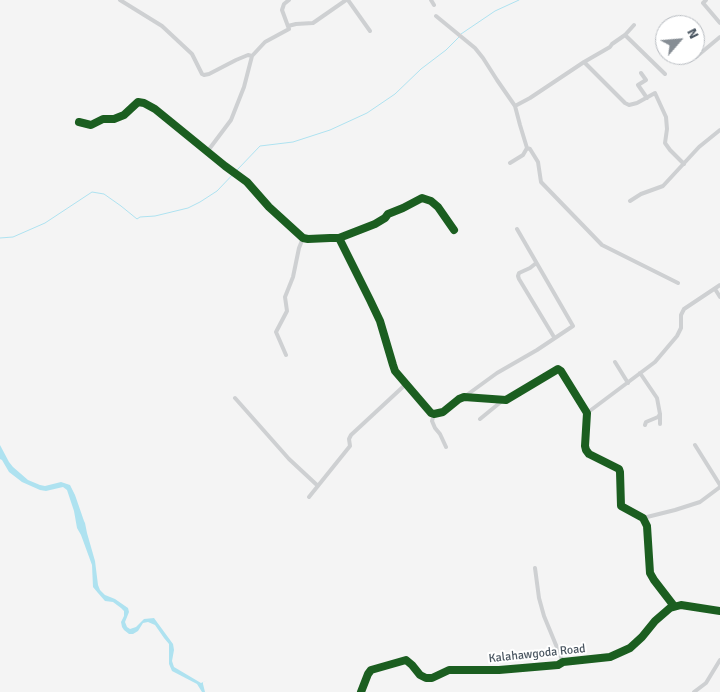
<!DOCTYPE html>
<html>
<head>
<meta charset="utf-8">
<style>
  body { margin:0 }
  #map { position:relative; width:720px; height:692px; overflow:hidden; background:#f4f4f4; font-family:Signika,sans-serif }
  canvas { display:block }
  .north { position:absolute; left:655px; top:15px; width:50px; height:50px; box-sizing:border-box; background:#fff; border:1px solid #b7bbc0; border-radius:50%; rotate:63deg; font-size:14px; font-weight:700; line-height:20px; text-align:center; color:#4a5661 }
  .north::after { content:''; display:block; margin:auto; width:18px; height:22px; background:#868d94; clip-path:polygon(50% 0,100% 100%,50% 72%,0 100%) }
</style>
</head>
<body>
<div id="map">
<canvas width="720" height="692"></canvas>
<div class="north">N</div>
</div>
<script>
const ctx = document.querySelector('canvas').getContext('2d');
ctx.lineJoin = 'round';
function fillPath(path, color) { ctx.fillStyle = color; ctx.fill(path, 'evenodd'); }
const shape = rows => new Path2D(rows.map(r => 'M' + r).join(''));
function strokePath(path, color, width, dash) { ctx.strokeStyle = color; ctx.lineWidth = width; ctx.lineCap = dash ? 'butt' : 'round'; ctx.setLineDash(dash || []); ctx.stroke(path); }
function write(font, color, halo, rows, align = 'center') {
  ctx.font = font + ' Signika,sans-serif'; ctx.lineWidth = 4; ctx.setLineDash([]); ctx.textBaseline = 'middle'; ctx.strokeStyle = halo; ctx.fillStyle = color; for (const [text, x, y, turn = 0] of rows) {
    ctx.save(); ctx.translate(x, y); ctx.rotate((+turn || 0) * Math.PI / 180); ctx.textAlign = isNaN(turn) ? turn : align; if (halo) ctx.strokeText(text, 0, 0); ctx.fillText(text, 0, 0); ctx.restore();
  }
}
fillPath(shape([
  [0,445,9,462,13,467,28,480,40,485,45,486,61,482,70,485,75,495,84,521,85,523,87,533,95,561,98,585,100,590,105,595,115,599,128,608,129,612,125,622,127,627,130,629,136,627,144,619,154,618,173,644,174,650,172,661,174,667,201,683,208,680,203,682,203,684,205,692,202,692,197,684,172,671,169,664,169,644,164,638,155,625,148,622,143,623,138,631,133,634,129,634,124,630,122,627,121,622,124,616,124,611,121,608,113,602,105,601,98,593,93,587,92,565,81,535,77,528,74,511,67,490,63,487,46,491,40,490,22,482,9,472,2,460,0,459]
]), '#aee2f0');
strokePath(shape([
  [461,34,495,11,519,0],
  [0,238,13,237,45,223,92,192,104,194,121,206,137,219,140,217,155,216,188,208,200,202,217,191,260,146,293,142,330,130,367,113,395,94,421,69,446,50,459,37]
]), '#aee2f0', 1);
strokePath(shape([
  [120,0,162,26,192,54,202,74,204,75,209,74,236,60,248,55,252,56],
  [348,0,370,31],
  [431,0,434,5],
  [706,0,703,3,720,23],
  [436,16,475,48,483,58,497,80,515,106,520,125,527,148,523,155,510,163],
  [288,26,296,24,313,23,346,0],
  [625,35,665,74],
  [696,57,720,37],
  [584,62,625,103,629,105,637,103,655,93,666,117,667,129,665,143,670,150,684,164],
  [641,73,646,80,638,85,647,98],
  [515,106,530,98,584,62,610,47,612,44,625,35,634,25],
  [79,122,91,125,103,119,114,119,124,115,138,102,144,103,155,109,225,166,247,182,269,207,303,238,308,239,330,238,339,238,375,224,385,218,388,214,403,208,422,198,431,201,438,207,454,230],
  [527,148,530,149,538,162,541,182,602,245,678,283],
  [207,152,231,120,244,87,252,56,265,42,289,29,282,10,284,4,289,0],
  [630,201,641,194,663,186,699,147,720,130],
  [339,238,370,300,380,321,393,365,395,371,431,413,434,414,443,412,459,399,464,397,506,400,558,369,561,371,587,413,585,446,586,450,589,454,619,469,620,472,621,506,643,518,647,526,650,573,654,580,674,606],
  [535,264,530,268,519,273,518,276,519,279,554,337],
  [715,289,720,297],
  [286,355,276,332,287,311,285,297,293,277,299,248,303,238],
  [615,362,628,383],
  [640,373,657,398,660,414,660,424],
  [464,397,497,373,537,350,573,326,517,229],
  [235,398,289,459,318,486],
  [587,413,655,362,677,336,681,328,681,315,684,309,720,285],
  [434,414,432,421,435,428,440,434,446,447],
  [480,419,502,401],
  [645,425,646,422,658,417,660,414],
  [695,445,720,485],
  [309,497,350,446,349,439,351,435,406,384],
  [643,518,675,510,700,502,720,487],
  [535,568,539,598,544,616,563,662],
  [361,692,368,674,371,670,406,660,412,665,420,675,426,678,432,678,449,670,499,670,558,665,563,662,610,657,630,648,642,637,655,621,670,608,681,605,720,611],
  [694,692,706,683,720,660]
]), '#ced0d2', 4);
strokePath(shape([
  [79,122,91,125,103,119,114,119,124,115,138,102,144,103,155,109,225,166,247,182,269,207,303,238,308,239,330,238,339,238,375,224,385,218,388,214,403,208,422,198,431,201,438,207,454,230],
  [339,238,370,300,380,321,393,365,395,371,431,413,434,414,443,412,459,399,464,397,506,400,558,369,561,371,587,413,585,446,586,450,589,454,619,469,620,472,621,506,643,518,647,526,650,573,654,580,674,606],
  [361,692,368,674,371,670,406,660,412,665,420,675,426,678,432,678,449,670,499,670,558,665,563,662,610,657,630,648,642,637,655,621,670,608,681,605,720,611]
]), '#1b5e20', 8);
write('12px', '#4a5661', '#fff', [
  ["Kalahawgoda Road",537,654,-6]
]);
</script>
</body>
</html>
